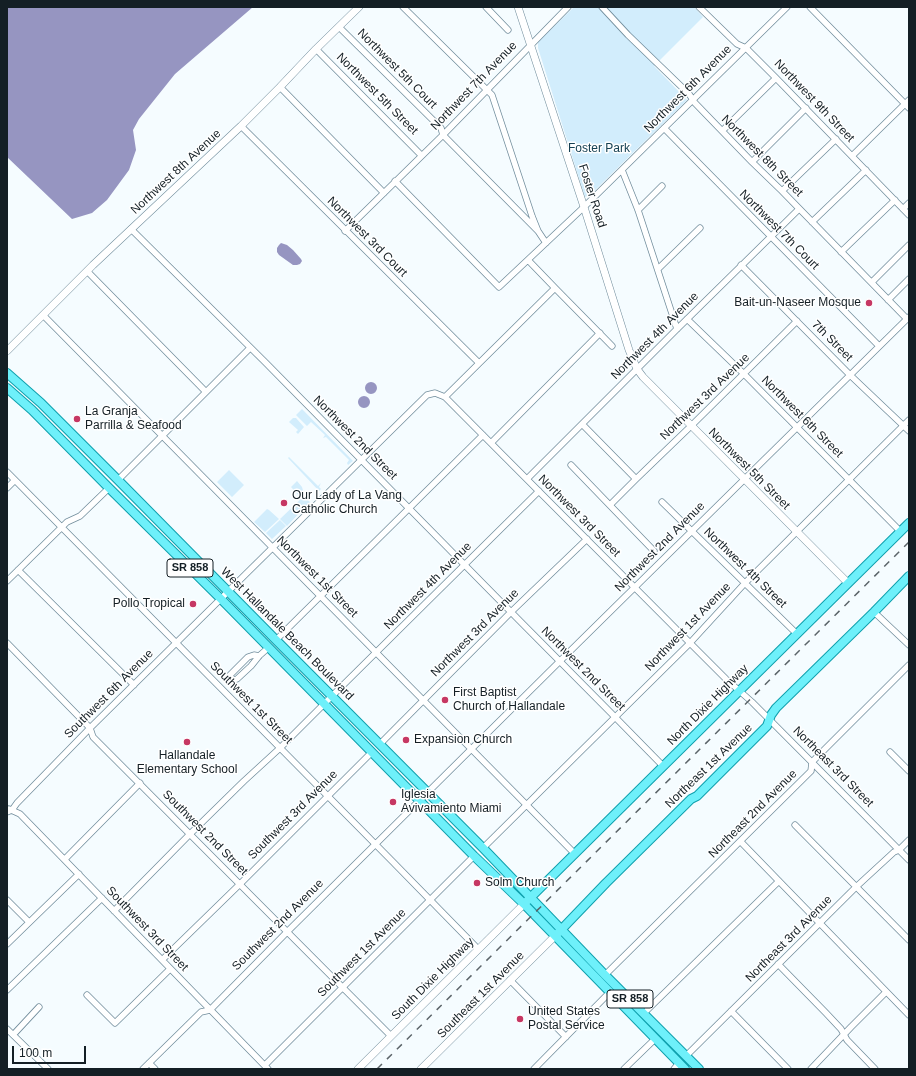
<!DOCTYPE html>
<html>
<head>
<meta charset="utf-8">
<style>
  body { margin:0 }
  #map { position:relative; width:916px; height:1076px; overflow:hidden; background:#f5fcff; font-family:Helvetica,sans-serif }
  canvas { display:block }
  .frame { position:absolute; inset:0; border:8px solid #141f25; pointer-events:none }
  .scale { position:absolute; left:12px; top:1046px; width:74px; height:18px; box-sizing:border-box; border:2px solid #141f25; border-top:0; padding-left:5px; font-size:12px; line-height:14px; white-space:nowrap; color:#141f25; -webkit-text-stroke:3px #fff; paint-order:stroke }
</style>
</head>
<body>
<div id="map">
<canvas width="916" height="1076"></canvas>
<div class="frame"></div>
<div class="scale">100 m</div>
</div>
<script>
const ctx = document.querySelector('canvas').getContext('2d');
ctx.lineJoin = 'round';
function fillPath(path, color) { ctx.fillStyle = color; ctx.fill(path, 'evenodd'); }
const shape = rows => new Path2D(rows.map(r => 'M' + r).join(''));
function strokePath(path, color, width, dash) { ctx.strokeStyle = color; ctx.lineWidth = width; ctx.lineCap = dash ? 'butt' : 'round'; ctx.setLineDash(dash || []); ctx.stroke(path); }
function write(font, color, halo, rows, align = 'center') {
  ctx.font = font + ' Helvetica,sans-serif'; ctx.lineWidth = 3; ctx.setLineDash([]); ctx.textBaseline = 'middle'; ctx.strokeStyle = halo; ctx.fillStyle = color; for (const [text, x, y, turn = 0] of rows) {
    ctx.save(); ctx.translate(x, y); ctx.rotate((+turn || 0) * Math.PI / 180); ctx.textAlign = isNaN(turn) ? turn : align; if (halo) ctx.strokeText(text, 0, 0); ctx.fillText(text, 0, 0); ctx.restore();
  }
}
fillPath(shape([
  [574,7,694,7,703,17,654,66,687,100,590,195,585,197,538,48,538,42],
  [302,409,353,461,348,465,347,463,349,460,326,437,323,438,325,435,311,422,307,426,296,415],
  [293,418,296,418,304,427,298,434,296,432,298,430,289,422],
  [289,457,318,486,321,483,319,487,321,489,319,491,288,458],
  [229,470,244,485,232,497,217,482],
  [297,481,302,487,304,494,300,497,291,487],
  [304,496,310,502,287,526,280,519],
  [267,509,269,510,279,519,265,532,254,522],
  [280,520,286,526,272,539,266,533]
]), '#d2edfc');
fillPath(shape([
  [7,7,253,7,175,74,139,119,133,130,136,150,129,170,107,200,92,213,72,219,7,157],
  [281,243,287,245,293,250,301,259,302,261,300,264,297,265,293,265,279,255,277,252,277,248,279,245],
  '365 388a6 6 0 1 1 12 0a6 6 0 1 1-12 0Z',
  '358 402a6 6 0 1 1 12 0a6 6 0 1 1-12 0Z'
]), '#9695c1');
const street = shape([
  [403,7,492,95,532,216,538,231,546,243],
  [486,7,508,30],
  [602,7,628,35,689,94,695,103,752,162,782,191,907,319],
  [699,7,737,44,746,48,776,78,909,215],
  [810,7,909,108],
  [339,27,441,128,443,135,538,231],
  [316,49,421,155],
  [280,87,384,193],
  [241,126,479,363],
  [664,128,879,346],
  [722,131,776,78],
  [852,156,909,100],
  [752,162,806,108],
  [622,170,638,210,677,329],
  [395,181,499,287,584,207,787,7],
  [782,191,836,139],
  [903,209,909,203],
  [638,210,662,186],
  [812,222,866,170],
  [131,229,266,363,511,612,615,717,663,766],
  [345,231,443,135,568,7],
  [841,252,895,200],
  [528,260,555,288,612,346],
  [741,265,850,375,909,431],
  [658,269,700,228],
  [87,271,206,392],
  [872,282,909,245],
  [888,300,909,279],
  [43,315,575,854],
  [687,319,744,374,900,531],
  [445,397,555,288],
  [582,424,636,479],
  [491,443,600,333],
  [571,465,654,551],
  [7,472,393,862,478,949],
  [527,479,677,329,799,209],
  [118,480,250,348],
  [7,488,15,480],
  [662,502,797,634],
  [610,505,636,479,691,426,797,321],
  [18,570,134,685],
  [7,581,67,522,80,516,109,488],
  [874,612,909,645],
  [276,640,483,435],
  [7,643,90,728,93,737,391,1036],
  [259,656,254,655,248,657,230,675,231,678,234,680,237,679,251,666,259,656,268,648],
  [380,744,511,612,587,539],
  [890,752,909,771],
  [9,809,20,814,268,1069],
  [7,812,12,810,17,803,90,728,427,395,435,393,445,397,690,643,726,679,752,702,909,860],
  [795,825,909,940],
  [741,842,909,1015],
  [483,848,690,643,745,583,909,420],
  [65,859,140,783],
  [7,900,29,922],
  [114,911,190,834,244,781,280,748,332,696,539,491],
  [7,944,79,874],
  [162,960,240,884,372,752],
  [778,964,826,1013,841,1029,847,1040,875,1069],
  [605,975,811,771,812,762,909,665],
  [510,980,566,1037],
  [7,990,102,898],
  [87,995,115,1023,170,969],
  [731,1011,788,1069],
  [644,1013,779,881],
  [7,1029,48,1069],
  [13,1035,39,1007],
  [686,1056,856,887,894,852,899,850,909,840],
  [149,1063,155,1069],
  [265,1065,474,856],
  [143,1069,201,1012,210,1010,287,932,560,661,909,317],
  [534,1069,610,992],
  [624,1069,655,1039],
  [674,1069,679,1063],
  [811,1069,851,1027,886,992]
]);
const secondary = shape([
  [518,7,584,207,629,350,637,369,643,377,848,583],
  [7,351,93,265,192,172,241,126,280,87,316,49,359,7],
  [358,1069,524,904],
  [421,1069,555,936]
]);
const primary = shape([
  [7,373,41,403,118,480,276,640,483,848,605,975,699,1069],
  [7,388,32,410,109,488,221,599,474,856,524,904,685,1069],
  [527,901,909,523],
  [558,933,606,883,691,799,697,796,767,726,771,715,776,708,874,612,909,576]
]);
strokePath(street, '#718d9c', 7);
strokePath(secondary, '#718d9c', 8);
strokePath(primary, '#0fa0ad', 10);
strokePath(street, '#fff', 5.5);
strokePath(secondary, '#fff', 7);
strokePath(primary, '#6ef0fa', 8);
strokePath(shape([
  [377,1069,909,542]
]), '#5b6469', 1.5, [7, 7]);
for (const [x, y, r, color] of [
  [869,303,4,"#c63763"],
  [77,419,4,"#c63763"],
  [284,503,4,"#c63763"],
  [193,604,4,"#c63763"],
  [445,700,4,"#c63763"],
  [406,740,4,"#c63763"],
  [187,742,4,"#c63763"],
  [393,802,4,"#c63763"],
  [477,883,4,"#c63763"],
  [520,1019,4,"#c63763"]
]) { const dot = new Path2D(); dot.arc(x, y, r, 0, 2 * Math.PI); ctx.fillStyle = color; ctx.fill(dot); strokePath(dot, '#fff', 1.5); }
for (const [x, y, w] of [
  [190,568,46],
  [630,999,46]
]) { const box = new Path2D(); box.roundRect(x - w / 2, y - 9, w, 18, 3); ctx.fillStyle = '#fff'; ctx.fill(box); strokePath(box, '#141f25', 1); }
write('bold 11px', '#141f25', null, [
  ["SR 858",190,568],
  ["SR 858",630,999]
]);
write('12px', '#141f25', '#fff', [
  ["Northwest 5th Court",397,69,45],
  ["Northwest 7th Avenue",474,86,-46],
  ["Northwest 6th Avenue",688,89,-45],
  ["Northwest 5th Street",377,94,45],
  ["Northwest 9th Street",814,101,46],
  ["Northwest 8th Street",762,156,45],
  ["Northwest 8th Avenue",176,172,-43],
  ["Foster Road",592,196,72],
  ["Northwest 7th Court",779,230,45],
  ["Northwest 3rd Court",367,237,45],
  ["Northwest 4th Avenue",655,336,-45],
  ["7th Street",832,341,45],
  ["Northwest 3rd Avenue",705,397,-44],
  ["Northwest 6th Street",802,417,45],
  ["Northwest 2nd Street",355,438,45],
  ["Northwest 5th Street",749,469,45],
  ["Northwest 3rd Street",579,516,45],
  ["Northwest 2nd Avenue",660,547,-45],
  ["Northwest 4th Street",745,568,44],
  ["Northwest 1st Street",317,577,45],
  ["Northwest 4th Avenue",428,586,-45],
  ["Northwest 1st Avenue",688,627,-46],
  ["Northwest 3rd Avenue",475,633,-45],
  ["West Hallandale Beach Boulevard",287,634,45],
  ["Northwest 2nd Street",583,669,45],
  ["Southwest 6th Avenue",109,694,-45],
  ["Southwest 1st Street",251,703,45],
  ["North Dixie Highway",708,705,-45],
  ["Northeast 1st Avenue",709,766,-44],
  ["Northeast 3rd Street",833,767,45],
  ["Northeast 2nd Avenue",753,814,-45],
  ["Southwest 3rd Avenue",293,815,-45],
  ["Southwest 2nd Street",205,833,45],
  ["Southwest 2nd Avenue",278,925,-45],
  ["Southwest 3rd Street",147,929,46],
  ["Northeast 3rd Avenue",789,939,-45],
  ["Southwest 1st Avenue",362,953,-45],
  ["South Dixie Highway",433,979,-45],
  ["Southeast 1st Avenue",481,995,-45]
]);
write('12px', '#164153', '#fff', [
  ["Foster Park",599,149]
]);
write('12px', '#141f25', '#fff', [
  ["Bait-un-Naseer Mosque",861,303,"right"],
  ["La Granja",85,412],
  ["Parrilla & Seafood",85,426],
  ["Our Lady of La Vang",292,496],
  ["Catholic Church",292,510],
  ["Pollo Tropical",185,604,"right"],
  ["First Baptist",453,693],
  ["Church of Hallandale",453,707],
  ["Expansion Church",414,740],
  ["Hallandale",187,756,"center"],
  ["Elementary School",187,770,"center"],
  ["Iglesia",401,795],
  ["Avivamiento Miami",401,809],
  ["Solm Church",485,883],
  ["United States",528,1012],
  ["Postal Service",528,1026]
], 'left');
</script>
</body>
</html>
